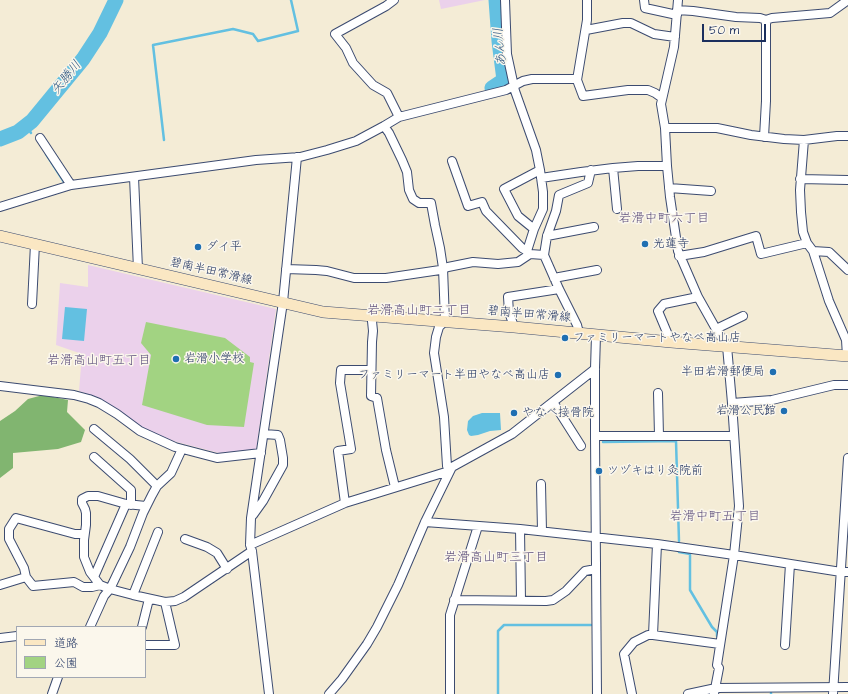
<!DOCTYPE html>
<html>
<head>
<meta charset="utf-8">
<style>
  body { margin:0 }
  #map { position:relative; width:848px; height:694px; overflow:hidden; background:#f4ecd6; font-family:"Architects Daughter","Klee One",sans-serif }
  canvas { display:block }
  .legend { position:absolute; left:16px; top:626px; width:130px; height:52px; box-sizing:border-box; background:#fbf7ec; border:1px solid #a1a7b3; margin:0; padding:5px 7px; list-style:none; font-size:12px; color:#1b2f5e }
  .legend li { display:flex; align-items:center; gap:8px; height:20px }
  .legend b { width:20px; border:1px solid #a1a7b3 }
  .scale { position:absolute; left:702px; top:24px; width:64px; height:18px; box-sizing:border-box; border:2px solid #1b2f5e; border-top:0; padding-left:5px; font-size:12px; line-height:14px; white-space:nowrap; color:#1b2f5e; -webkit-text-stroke:3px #fbf7ec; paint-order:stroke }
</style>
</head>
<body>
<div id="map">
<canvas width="848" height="694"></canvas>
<ul class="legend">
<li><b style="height:5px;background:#fae7c3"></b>道路</li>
<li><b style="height:11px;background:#a2d382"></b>公園</li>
</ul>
<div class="scale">50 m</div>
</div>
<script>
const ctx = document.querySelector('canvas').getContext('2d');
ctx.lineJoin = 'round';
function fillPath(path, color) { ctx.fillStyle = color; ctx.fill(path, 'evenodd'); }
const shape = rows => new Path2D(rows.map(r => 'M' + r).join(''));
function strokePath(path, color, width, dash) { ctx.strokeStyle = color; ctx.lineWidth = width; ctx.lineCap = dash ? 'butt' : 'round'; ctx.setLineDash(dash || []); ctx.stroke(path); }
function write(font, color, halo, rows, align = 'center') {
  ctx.font = font + ' "Architects Daughter","Klee One",sans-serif'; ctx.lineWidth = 3; ctx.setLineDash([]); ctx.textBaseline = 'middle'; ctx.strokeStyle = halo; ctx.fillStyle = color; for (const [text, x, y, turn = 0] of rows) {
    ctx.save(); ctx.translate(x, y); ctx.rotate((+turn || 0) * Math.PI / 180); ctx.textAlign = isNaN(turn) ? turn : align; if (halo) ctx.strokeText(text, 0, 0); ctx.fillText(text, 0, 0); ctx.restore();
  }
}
fillPath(shape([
  [439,0,485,0,441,9],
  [88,265,276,309,256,451,219,453,173,441,143,429,97,397,79,391,82,354,56,345,60,283,88,287]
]), '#ebd1eb');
fillPath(shape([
  [146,322,225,338,250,357,250,362,254,363,244,427,207,425,142,405,151,355,141,343]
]), '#a2d382');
fillPath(shape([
  [43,395,68,400,67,412,85,430,81,442,58,449,13,453,13,468,0,478,0,421,15,411,28,399]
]), '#81b570');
fillPath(shape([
  [65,307,87,309,84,341,62,339],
  [482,413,500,413,501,430,490,431,478,435,471,436,469,435,467,430,468,421,473,416]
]), '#63c0e1');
strokePath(shape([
  [26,125,31,133],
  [164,140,153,45,233,29,253,34,258,41,298,31,291,0],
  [46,154,64,182],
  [603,442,676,441,679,541],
  [679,552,690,554,690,590,712,627,717,632,717,636],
  [771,693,771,694],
  [498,694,498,631,504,625,591,625]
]), '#63c0e1', 2.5);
strokePath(shape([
  [492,88,504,80,499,41,496,0],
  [0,139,18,132,32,121,83,59,100,33,116,0]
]), '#63c0e1', 15);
const street = shape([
  [394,0,386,6,335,34,346,48,353,63,373,85,387,93,399,117],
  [505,0,507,54,515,91,536,150,540,170,543,192,543,209,534,229,527,251,530,254,544,255,559,289,577,325,579,333],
  [644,0,645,8,677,15],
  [678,0,674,47,661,104,665,128,667,166,670,197,678,251,698,297,716,329,727,346,732,403,739,506,734,555,717,665,719,668,714,694],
  [677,10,693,11,736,17,760,18,766,20,772,18,830,13,848,0],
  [586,30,623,23,631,23,654,34,675,37],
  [577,80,587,20,587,0],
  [384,126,389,133,402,160,407,172,409,190,413,199,419,203,431,203,435,225,440,248,443,268,445,321,439,327,436,337,434,353,444,417,447,466,449,471],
  [665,128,717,128,751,135,784,139,804,140,837,136,848,136],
  [764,137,766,101,766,20],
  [40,138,71,185],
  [804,140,800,190,801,212,803,232,807,243,813,251,829,301,846,340,847,356],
  [452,161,468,206,482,202,486,211,522,248,527,251],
  [613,168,617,209],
  [134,177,138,269],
  [541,178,581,172,613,168,638,166,667,166],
  [800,179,848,180],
  [669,188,711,191],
  [0,207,71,185,256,160,300,157,327,150,356,141,384,126,399,117,506,90,523,81,532,79,576,79,577,80,583,96,628,90,648,90,655,93,662,98],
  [534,229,518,216,504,189,540,170],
  [547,236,594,227],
  [813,251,829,252,848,270],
  [544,255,547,236,556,211,559,195,588,183,591,170],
  [679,256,704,252,756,236,761,254,807,243],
  [286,269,316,270,327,271,354,278,386,278,440,270,448,267,473,262,498,264,518,262,530,254],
  [554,278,597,270],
  [32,304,35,244],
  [372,315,372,321,373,331,372,342,371,396,377,398,386,450,395,487],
  [514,327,509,312,508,297,559,289],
  [716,329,743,316],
  [596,335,595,369,595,436,597,694],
  [671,342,658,311,664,304,698,297],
  [0,386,74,395,89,399,99,403,117,414,140,431,175,447,217,458,261,453],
  [658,393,659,436],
  [553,402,581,446],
  [732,403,772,400,834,385,848,385],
  [94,429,130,459,157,486],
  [595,436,734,436],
  [94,457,131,490,131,505],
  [541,484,542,531],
  [345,503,338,451,351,449,340,383,341,370,371,370],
  [146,506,126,504,98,496,88,496,82,499,82,503,85,509,86,513,86,525,84,540,84,557,90,572,100,585,110,589,130,547,143,513,152,495,157,486,171,473,182,449],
  [253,515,263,501,283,465,283,458,280,440,278,435,264,434],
  [425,522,520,529,657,544,734,555,841,572,848,572],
  [520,529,521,600],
  [185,539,207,547,217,553,227,569],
  [250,545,345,503,449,471],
  [26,577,33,586,74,582,83,587,92,587,100,585],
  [94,577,126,504],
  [0,585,26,577,24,568,9,539,9,529,16,518,75,534,84,534],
  [133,595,158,532],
  [454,600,546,601,553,600,566,591,585,571,596,569],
  [90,627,104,596,110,589,133,595,165,602,175,601,184,597,252,551],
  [142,627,149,599],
  [653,635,657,544],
  [0,638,17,636],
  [145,645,175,645,165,602],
  [785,645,790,564],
  [52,694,58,677],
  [269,694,252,551,250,545,251,518,283,302,297,157],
  [329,694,342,679,367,644,377,627,398,585,425,522,452,467,512,434,595,369],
  [450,694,450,615,478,526],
  [632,694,624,654,634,642,648,635,653,635,720,644],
  [688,694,716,688,848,687],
  [833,694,848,458]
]);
const secondary = shape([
  [0,236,323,312,514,327,671,342,848,356]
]);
strokePath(street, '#3c4b70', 10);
strokePath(secondary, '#3c4b70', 12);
strokePath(street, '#fff', 8);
strokePath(secondary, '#fae7c3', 11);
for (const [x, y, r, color] of [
  [645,244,4,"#1f6fb2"],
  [198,247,4,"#1f6fb2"],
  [565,338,4,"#1f6fb2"],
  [176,359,4,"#1f6fb2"],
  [773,372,4,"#1f6fb2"],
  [558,375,4,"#1f6fb2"],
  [784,411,4,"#1f6fb2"],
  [514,413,4,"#1f6fb2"],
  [599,471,4,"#1f6fb2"]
]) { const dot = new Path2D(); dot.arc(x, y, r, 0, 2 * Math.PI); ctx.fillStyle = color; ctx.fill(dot); strokePath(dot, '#fbf7ec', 1.5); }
write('12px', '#1b2f5e', '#fbf7ec', [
  ["光蓮寺",653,244],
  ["ダイ平",206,247],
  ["ファミリーマートやなべ高山店",573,338],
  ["岩滑小学校",184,359],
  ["半田岩滑郵便局",765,372,"right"],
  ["ファミリーマート半田やなべ高山店",550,375,"right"],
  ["岩滑公民館",776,411,"right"],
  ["やなべ接骨院",522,413],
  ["ツヅキはり灸院前",607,471]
], 'left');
write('12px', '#1b2f5e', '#fbf7ec', [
  ["碧南半田常滑線",211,272,13],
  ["碧南半田常滑線",529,315,5]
]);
write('italic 13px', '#315a85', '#fbf7ec', [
  ["あん川",501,47,-96],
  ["矢勝川",67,78,-51]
]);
write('13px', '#5f517e', '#fbf7ec', [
  ["岩滑中町六丁目",664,219],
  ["岩滑高山町二丁目",419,311],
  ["岩滑高山町五丁目",99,361],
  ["岩滑中町五丁目",715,517],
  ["岩滑高山町三丁目",496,558]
]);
</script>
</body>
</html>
